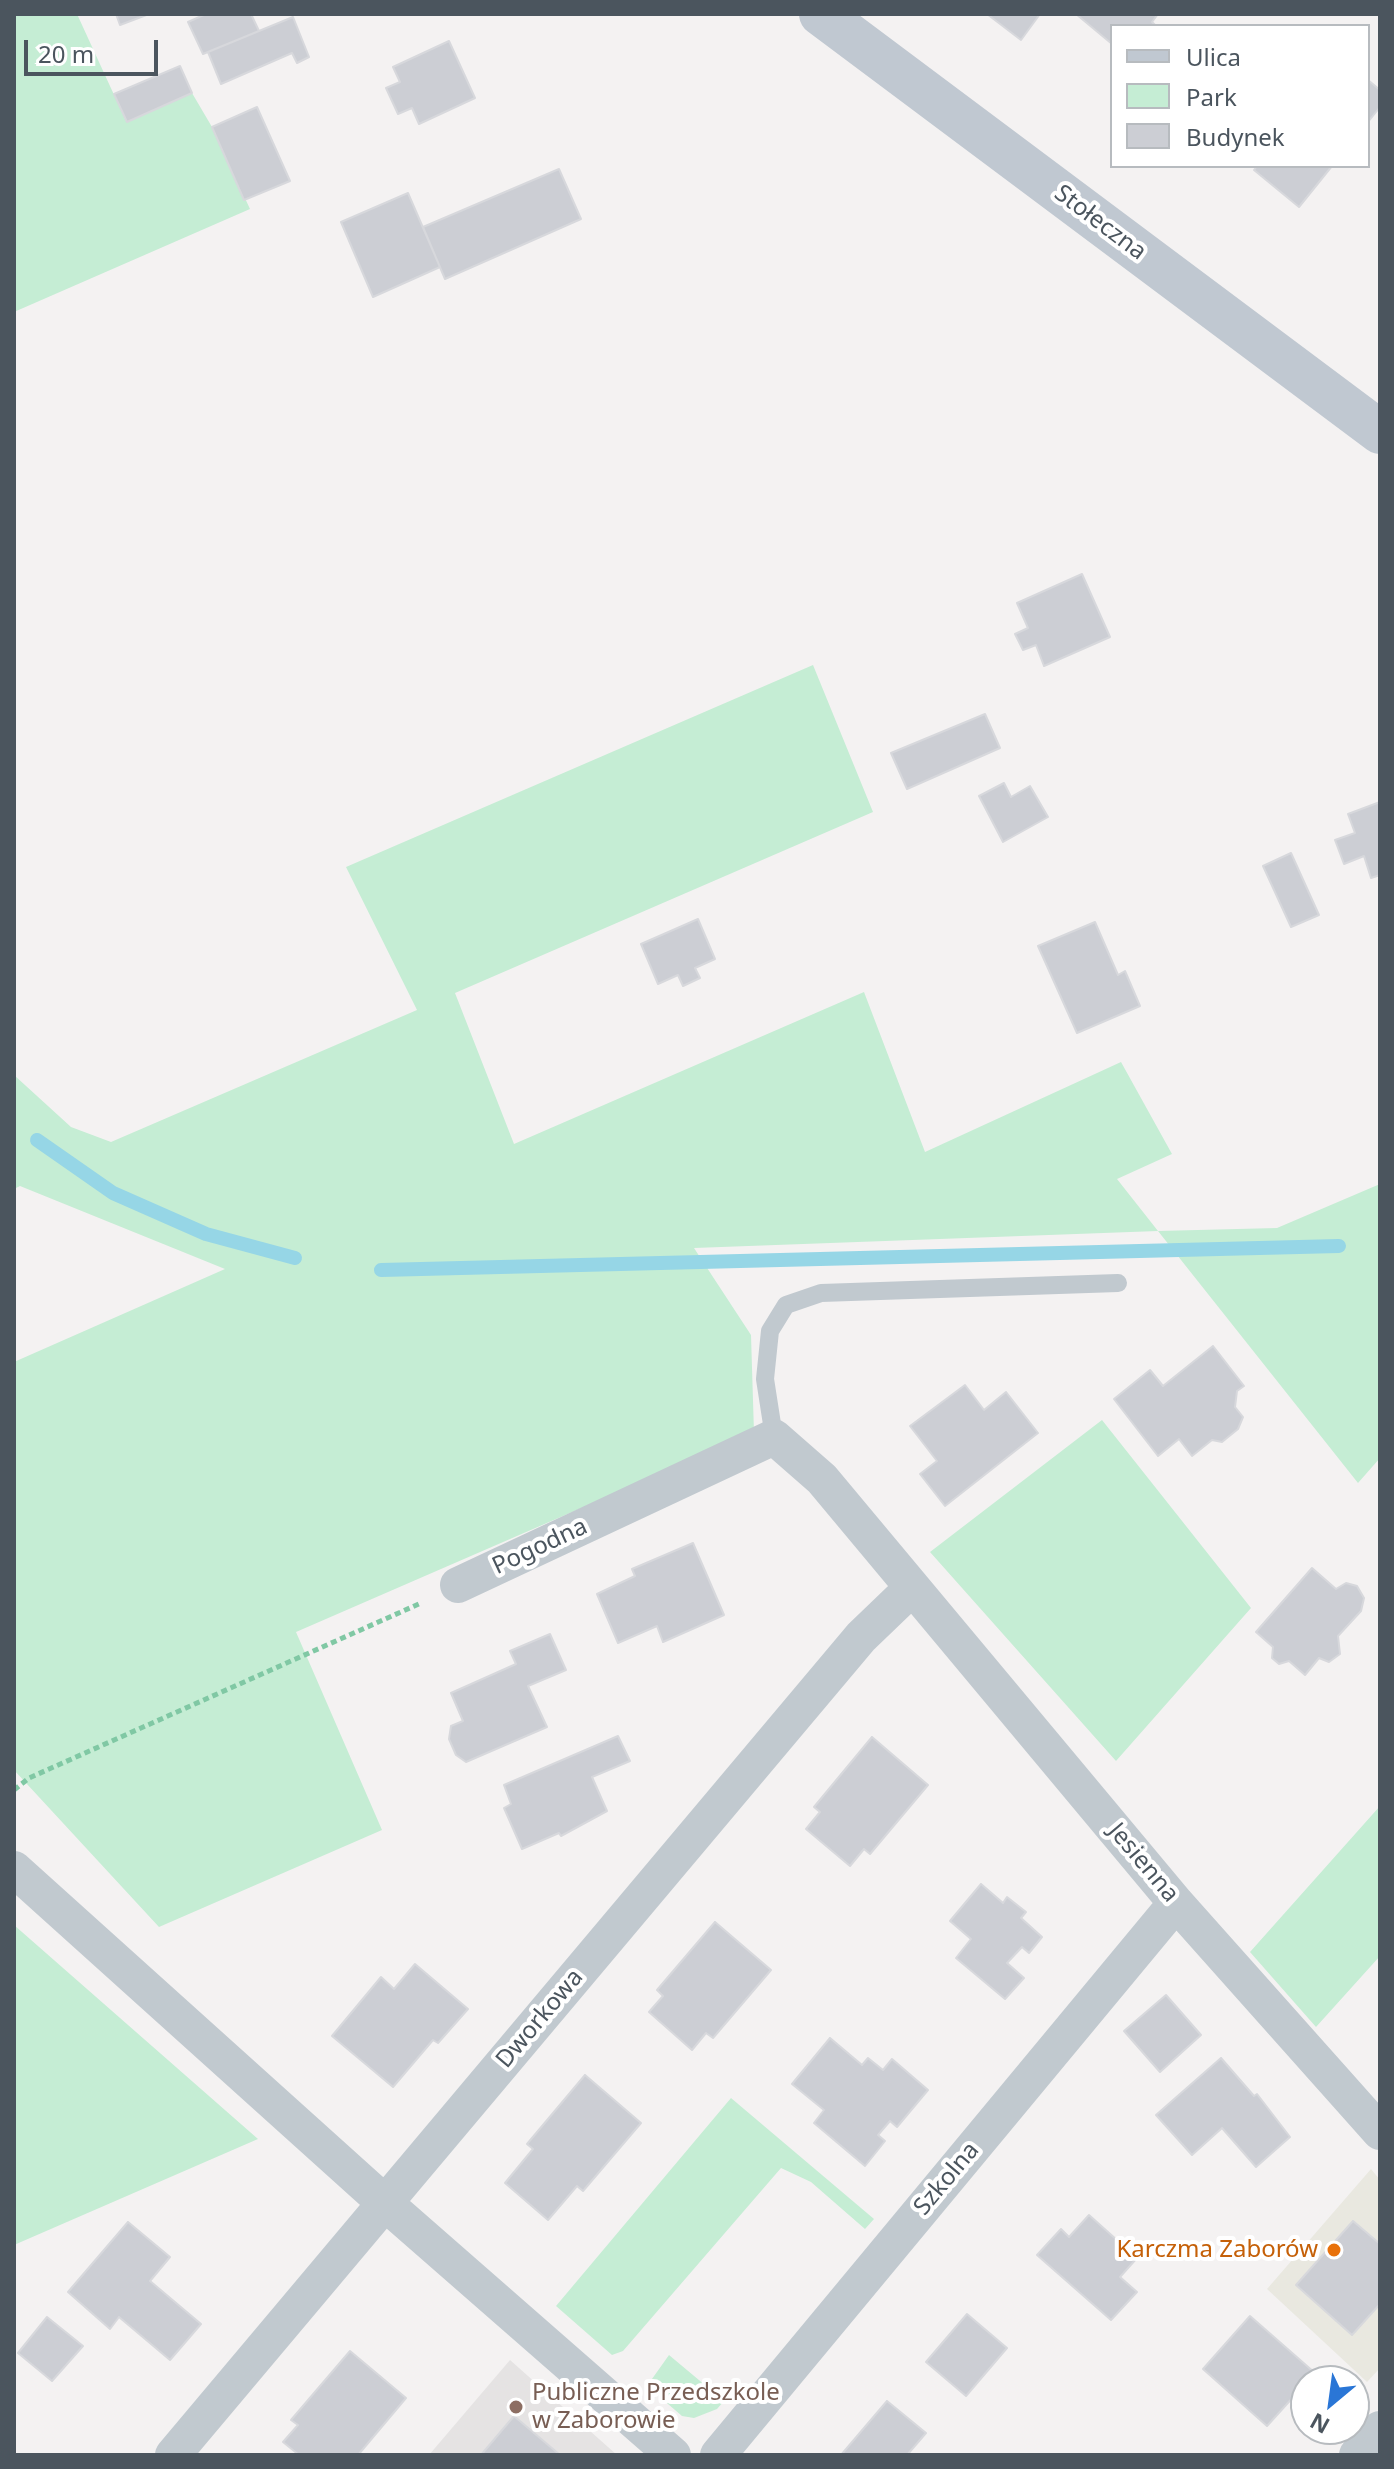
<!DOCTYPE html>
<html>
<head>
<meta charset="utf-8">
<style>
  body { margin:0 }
  #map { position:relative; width:1394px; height:2469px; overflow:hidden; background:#f4f2f2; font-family:"Noto Sans",sans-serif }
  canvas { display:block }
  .frame { position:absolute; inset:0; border:16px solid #4b555e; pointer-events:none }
  .legend { position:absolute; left:1110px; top:24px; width:260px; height:144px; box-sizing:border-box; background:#fff; border:2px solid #b7bbbf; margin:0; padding:10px 14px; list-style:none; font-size:24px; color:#4b555e }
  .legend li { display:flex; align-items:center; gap:16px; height:40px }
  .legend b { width:40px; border:2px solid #b7bbbf }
  .north { position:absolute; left:1290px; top:2365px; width:80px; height:80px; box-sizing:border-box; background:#fff; border:2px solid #b7bbbf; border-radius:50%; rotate:209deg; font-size:22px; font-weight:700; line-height:32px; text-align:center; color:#4b555e }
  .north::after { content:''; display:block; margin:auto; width:28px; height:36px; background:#2a76d6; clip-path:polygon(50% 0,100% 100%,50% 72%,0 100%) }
  .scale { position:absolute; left:24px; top:40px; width:134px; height:36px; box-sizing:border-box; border:4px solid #4b555e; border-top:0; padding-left:10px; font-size:24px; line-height:28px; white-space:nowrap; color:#4b555e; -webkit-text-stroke:6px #fff; paint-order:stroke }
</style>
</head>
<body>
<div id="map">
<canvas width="1394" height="2469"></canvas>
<div class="frame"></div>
<ul class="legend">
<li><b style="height:10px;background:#c0c8d1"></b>Ulica</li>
<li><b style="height:22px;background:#c5edd4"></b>Park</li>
<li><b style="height:22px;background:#ccced4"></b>Budynek</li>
</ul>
<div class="north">N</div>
<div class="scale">20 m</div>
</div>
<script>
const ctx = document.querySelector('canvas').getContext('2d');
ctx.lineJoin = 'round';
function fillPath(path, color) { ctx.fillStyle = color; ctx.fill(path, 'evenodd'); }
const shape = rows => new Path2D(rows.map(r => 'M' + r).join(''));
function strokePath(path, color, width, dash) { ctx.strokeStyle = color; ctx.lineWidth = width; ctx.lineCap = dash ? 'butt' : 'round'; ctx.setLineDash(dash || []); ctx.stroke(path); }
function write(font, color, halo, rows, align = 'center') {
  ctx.font = font + ' "Noto Sans",sans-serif'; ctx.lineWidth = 8; ctx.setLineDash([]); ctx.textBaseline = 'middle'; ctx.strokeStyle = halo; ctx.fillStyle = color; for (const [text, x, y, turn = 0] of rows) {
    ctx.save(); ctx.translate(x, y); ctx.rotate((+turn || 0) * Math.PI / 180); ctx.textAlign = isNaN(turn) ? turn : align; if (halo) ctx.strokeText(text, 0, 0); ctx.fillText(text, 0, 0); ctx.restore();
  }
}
fillPath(shape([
  [1371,2169,1380,2180,1380,2368,1367,2382,1267,2289]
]), '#e9e8e0');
fillPath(shape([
  [510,2360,617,2455,429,2455]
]), '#e5e3e3');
fillPath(shape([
  [14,14,77,14,126,121,192,93,212,127,250,209,14,312],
  [813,665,873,812,455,993,514,1144,864,992,925,1152,1121,1062,1172,1154,1117,1179,1158,1231,1277,1228,1380,1184,1380,1458,1358,1483,1158,1231,694,1248,751,1335,754,1433,296,1632,382,1830,159,1927,14,1770,14,1362,225,1269,20,1186,14,1189,14,1075,71,1127,111,1142,417,1010,346,867],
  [1102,1420,1251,1608,1116,1761,930,1552],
  [1380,1806,1380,1956,1316,2027,1250,1952],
  [14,1925,258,2139,14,2245],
  [731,2098,874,2219,865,2229,811,2182,781,2168,623,2351,612,2355,556,2306],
  [669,2355,724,2401,717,2409,694,2418,682,2416,647,2386]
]), '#c5edd4');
strokePath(shape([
  [37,1140,113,1193,206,1234,295,1258],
  [381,1270,1339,1246]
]), '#96d6e6', 14);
const building = shape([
  [116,14,149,14,120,25,116,14],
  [206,14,251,14,259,31,203,54,188,22,206,14],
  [987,14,1040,14,1021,40,987,14],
  [1076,14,1158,14,1152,22,1156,26,1112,26,1112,44,1076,14],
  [293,17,309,57,297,63,292,53,221,84,208,52,293,17],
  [449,41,475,98,419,124,412,108,398,114,386,88,400,82,393,67,449,41],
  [180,66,192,93,127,122,114,94,180,66],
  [1368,80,1380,90,1380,107,1368,122,1368,80],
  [257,107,290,181,244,200,212,127,257,107],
  [1257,166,1332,166,1299,207,1254,170,1257,166],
  [559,169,581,219,445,279,423,227,559,169],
  [408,193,440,267,373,297,341,222,408,193],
  [1082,574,1110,637,1044,666,1036,645,1023,650,1015,634,1028,628,1017,603,1082,574],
  [985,714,1000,748,907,789,891,753,985,714],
  [1004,783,1011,797,1030,786,1048,817,1003,842,979,796,1004,783],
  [1380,802,1380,875,1371,878,1364,856,1344,864,1335,840,1355,833,1348,814,1380,802],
  [1291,853,1319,915,1291,927,1263,866,1291,853],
  [698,919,715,959,695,968,700,978,683,986,678,975,658,984,641,944,698,919],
  [1095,922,1118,975,1125,971,1140,1006,1077,1033,1038,946,1095,922],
  [1213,1346,1244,1386,1237,1391,1235,1407,1243,1417,1238,1429,1222,1442,1212,1440,1192,1456,1179,1439,1158,1456,1114,1399,1150,1370,1163,1386,1213,1346],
  [965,1385,984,1410,1006,1392,1038,1433,945,1506,920,1474,937,1461,910,1426,965,1385],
  [693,1543,724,1615,663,1642,657,1626,618,1643,597,1594,635,1576,632,1569,693,1543],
  [1312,1568,1336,1589,1346,1583,1357,1586,1364,1598,1361,1611,1338,1636,1340,1654,1329,1662,1319,1658,1305,1675,1289,1661,1279,1664,1272,1658,1273,1647,1256,1632,1312,1568],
  [550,1634,566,1670,528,1686,547,1727,466,1762,456,1755,449,1739,451,1726,463,1721,451,1693,516,1664,510,1651,550,1634],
  [618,1736,630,1761,592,1777,607,1811,561,1836,559,1833,522,1849,504,1808,511,1804,504,1785,618,1736],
  [872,1737,928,1785,870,1854,864,1849,850,1866,806,1829,820,1812,814,1807,872,1737],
  [981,1884,1003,1903,1007,1897,1026,1912,1021,1918,1042,1937,1029,1953,1022,1947,1007,1963,1024,1978,1005,1999,956,1958,971,1939,950,1921,981,1884],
  [715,1922,771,1970,713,2038,706,2033,692,2050,649,2012,663,1996,657,1990,715,1922],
  [415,1964,468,2009,438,2043,433,2040,393,2087,332,2036,381,1977,394,1989,415,1964],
  [1166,1995,1201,2035,1160,2072,1124,2031,1166,1995],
  [830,2038,862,2065,868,2058,883,2070,892,2059,928,2090,897,2127,890,2121,878,2135,885,2141,865,2166,814,2123,824,2110,792,2084,830,2038],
  [1221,2058,1254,2096,1257,2094,1290,2137,1256,2167,1222,2128,1192,2155,1156,2115,1221,2058],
  [585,2075,641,2123,583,2191,577,2186,548,2220,505,2183,533,2149,527,2144,585,2075],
  [1089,2215,1137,2258,1120,2277,1137,2292,1111,2320,1037,2255,1061,2229,1069,2237,1089,2215],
  [1353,2221,1380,2244,1380,2304,1352,2335,1296,2285,1353,2221],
  [128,2222,170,2257,150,2281,201,2324,170,2360,119,2317,110,2329,68,2292,128,2222],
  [967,2314,1007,2348,966,2396,926,2362,967,2314],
  [1250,2316,1315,2373,1267,2426,1203,2369,1250,2316],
  [47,2317,83,2346,52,2381,18,2353,47,2317],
  [350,2351,406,2398,358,2455,299,2455,283,2442,298,2425,291,2420,350,2351],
  [887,2401,926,2433,907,2455,841,2455,887,2401],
  [514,2416,560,2455,481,2455,514,2416]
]);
fillPath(building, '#ccced4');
strokePath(building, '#d7d8dc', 2);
strokePath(shape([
  [14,1790,29,1778,421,1603]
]), '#80c8a4', 5, [6, 4]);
strokePath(shape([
  [774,1437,765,1379,770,1331,786,1305,821,1293,1118,1283]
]), '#c1c9cf', 18);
strokePath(shape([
  [458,1585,774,1437,822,1479,1176,1903,1380,2132],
  [14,1869,386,2204,673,2455],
  [173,2455,861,1637,912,1588],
  [718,2455,1176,1903],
  [1357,2455,1380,2429]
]), '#c1c9cf', 36);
strokePath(shape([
  [821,14,1380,432]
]), '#c0c8d1', 44);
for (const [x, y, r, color] of [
  [1334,2250,8,"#e8710a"],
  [516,2407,8,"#8d6e63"]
]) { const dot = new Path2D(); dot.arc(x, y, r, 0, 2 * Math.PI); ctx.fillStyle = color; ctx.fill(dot); strokePath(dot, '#fff', 3); }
write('24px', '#4b555e', '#fff', [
  ["Stołeczna",1100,223,37],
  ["Pogodna",540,1547,-25],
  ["Jesienna",1143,1863,50],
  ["Dworkowa",540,2019,-50],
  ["Szkolna",947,2179,-50]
]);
write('24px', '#c56008', '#fff', [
  ["Karczma Zaborów",1318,2250]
], 'right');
write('24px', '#785e54', '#fff', [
  ["Publiczne Przedszkole",532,2393],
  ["w Zaborowie",532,2421]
], 'left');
</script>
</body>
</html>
